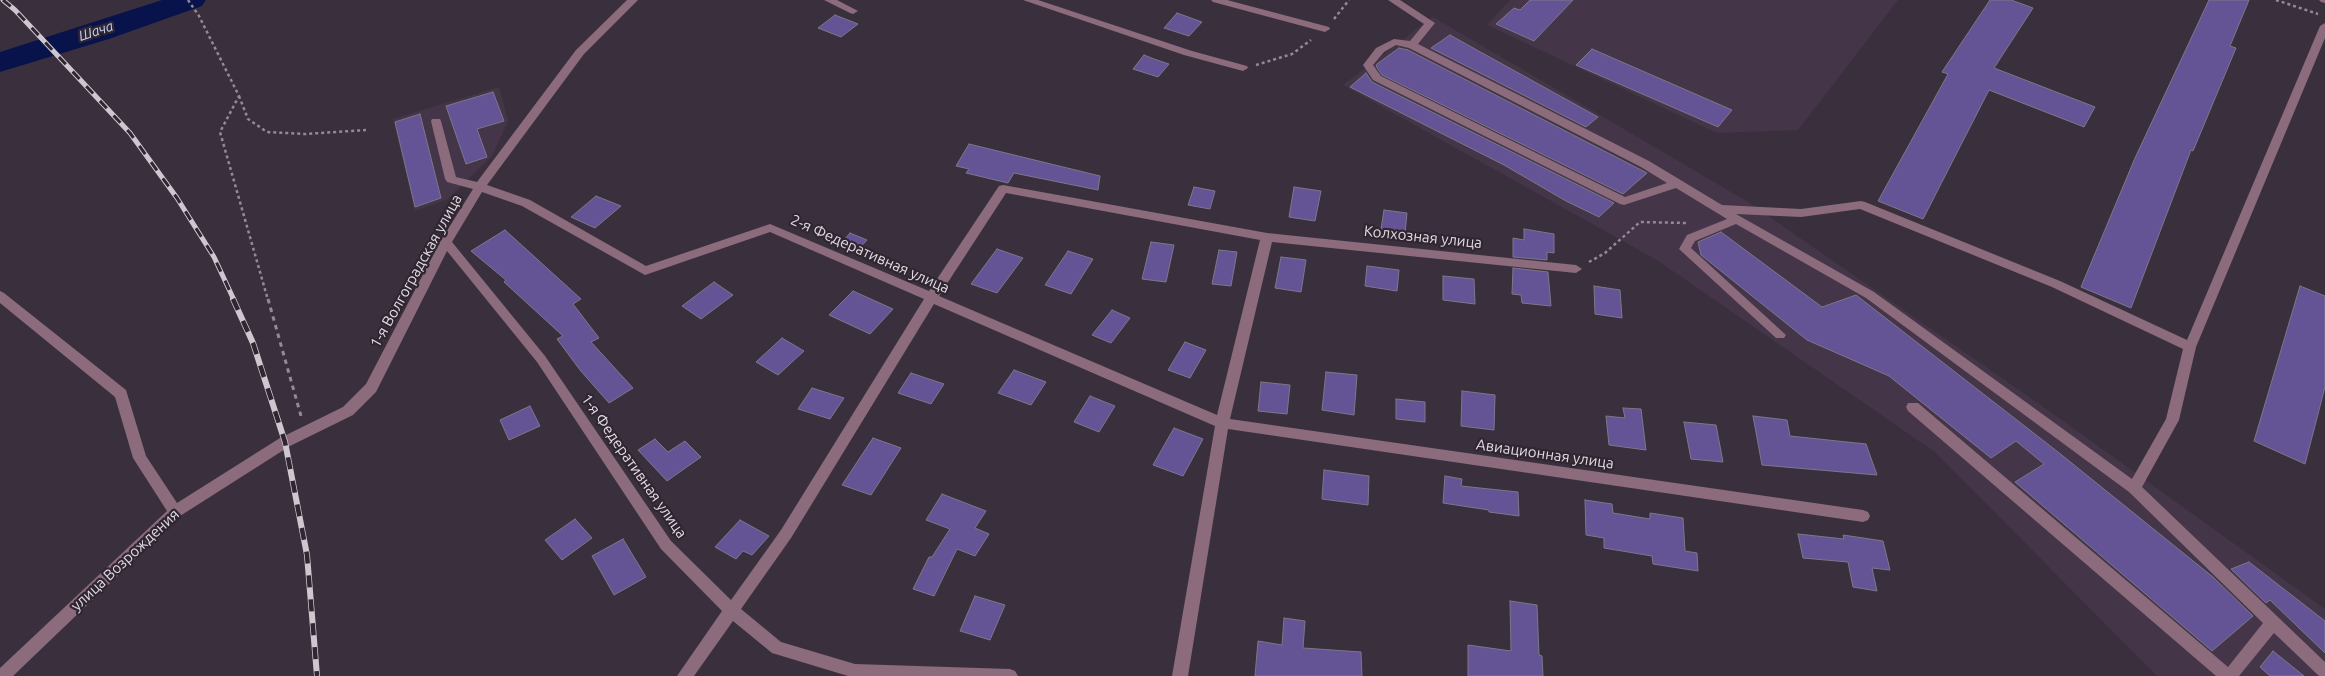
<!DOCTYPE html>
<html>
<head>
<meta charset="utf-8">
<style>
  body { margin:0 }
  canvas { display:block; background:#3a303d }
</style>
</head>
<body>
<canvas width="2325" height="676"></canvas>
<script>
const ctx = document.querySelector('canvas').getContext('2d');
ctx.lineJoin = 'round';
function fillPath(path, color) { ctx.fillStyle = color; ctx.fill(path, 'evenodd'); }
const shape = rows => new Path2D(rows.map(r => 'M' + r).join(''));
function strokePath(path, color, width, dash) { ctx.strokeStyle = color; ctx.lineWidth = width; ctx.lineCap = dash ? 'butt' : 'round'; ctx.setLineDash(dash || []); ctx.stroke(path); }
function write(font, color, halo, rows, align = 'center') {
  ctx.font = font + ' Ubuntu,sans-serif'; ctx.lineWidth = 4.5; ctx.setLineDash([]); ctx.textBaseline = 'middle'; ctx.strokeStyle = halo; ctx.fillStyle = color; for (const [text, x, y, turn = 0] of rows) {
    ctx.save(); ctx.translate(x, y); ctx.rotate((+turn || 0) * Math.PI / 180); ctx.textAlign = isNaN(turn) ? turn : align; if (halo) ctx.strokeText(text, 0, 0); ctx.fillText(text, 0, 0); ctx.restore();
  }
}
fillPath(shape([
  [1510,0,1898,0,1798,130,1717,133,1487,25],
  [1433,17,1748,202,2049,411,2325,609,2325,676,2157,676,1935,452,1657,260,1343,85],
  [499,87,508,121,492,156,448,199,415,211,393,119]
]), '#443548');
fillPath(shape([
  [162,0,206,0,202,6,109,39,0,72,0,52,162,0]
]), '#09134b');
const building = shape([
  [1530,0,1573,0,1534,41,1496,24,1514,8,1520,10,1530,0],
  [1990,0,2011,0,2033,8,1994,68,2095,107,2084,127,1989,90,1923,219,1878,201,1948,74,1942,72,1990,0],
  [2209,0,2249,0,2230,46,2236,48,2193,151,2191,150,2131,308,2081,287,2135,158,2209,0],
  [1177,13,1202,22,1189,36,1164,28,1177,13],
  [835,15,858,24,841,37,818,28,835,15],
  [1450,35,1475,49,1598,117,1586,127,1431,48,1450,35],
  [1399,48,1408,50,1647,173,1623,194,1382,75,1376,66,1377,64,1399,48],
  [1592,49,1732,110,1718,127,1576,65,1592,49],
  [1144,55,1154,59,1169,64,1158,77,1133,69,1144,55],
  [1366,73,1372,82,1614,203,1599,217,1566,201,1504,165,1350,87,1366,73],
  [493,92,504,121,477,129,487,157,466,164,446,106,493,92],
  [420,114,441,198,415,207,395,122,420,114],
  [969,144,1100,176,1098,190,1014,173,1008,183,966,173,969,169,956,166,969,144],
  [1194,187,1215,191,1210,209,1188,205,1194,187],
  [1294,187,1321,191,1315,221,1289,217,1294,187],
  [596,196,621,206,595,228,571,217,596,196],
  [1384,210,1407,213,1405,233,1381,229,1384,210],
  [1524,229,1554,234,1554,253,1547,252,1547,260,1513,257,1513,238,1524,240,1524,229],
  [505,230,581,299,573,304,599,338,591,342,633,388,609,403,580,370,557,339,563,336,504,282,506,280,471,251,505,230],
  [1721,232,1822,307,1856,295,2058,452,2213,577,2253,616,2212,651,2015,482,2044,464,2016,441,1991,458,1889,376,1807,340,1701,255,1698,242,1721,232],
  [850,233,867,240,855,253,838,247,850,233],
  [1151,242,1174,245,1166,282,1142,279,1151,242],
  [997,249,1023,258,997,293,971,284,997,249],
  [1219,250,1237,252,1231,286,1212,284,1219,250],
  [1068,251,1093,259,1071,294,1045,285,1068,251],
  [1281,257,1306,260,1301,292,1275,288,1281,257],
  [1367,266,1399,270,1397,291,1365,286,1367,266],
  [1513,268,1548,272,1551,306,1522,303,1521,295,1512,294,1513,268],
  [1443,276,1474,279,1475,304,1443,300,1443,276],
  [714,282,733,295,701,319,682,306,714,282],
  [1594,286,1620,290,1622,318,1595,314,1594,286],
  [2300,286,2325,296,2325,387,2305,464,2254,441,2300,286],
  [853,291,893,309,870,334,829,315,853,291],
  [1112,310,1130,318,1111,343,1092,335,1112,310],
  [782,338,804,351,778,375,756,362,782,338],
  [1185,342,1206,350,1190,378,1168,370,1185,342],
  [1014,370,1046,382,1031,405,998,393,1014,370],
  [1326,372,1357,375,1354,415,1322,410,1326,372],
  [911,373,944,384,931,404,898,393,911,373],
  [1261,382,1290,385,1287,414,1258,411,1261,382],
  [812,388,844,398,830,419,798,409,812,388],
  [1462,391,1495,395,1494,430,1461,426,1462,391],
  [1090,396,1115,406,1099,432,1074,422,1090,396],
  [1396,399,1425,402,1425,422,1396,419,1396,399],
  [530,406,540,426,509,440,500,420,530,406],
  [1623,408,1641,409,1646,450,1609,445,1606,416,1625,418,1623,408],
  [1753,416,1787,420,1790,436,1866,444,1877,475,1762,465,1753,416],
  [1684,422,1716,425,1723,462,1691,459,1684,422],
  [1174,428,1203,439,1183,476,1153,465,1174,428],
  [873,438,901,448,871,495,842,485,873,438],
  [655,439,668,452,685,441,701,457,667,481,638,450,655,439],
  [1324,470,1369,476,1368,505,1322,499,1324,470],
  [1445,476,1462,479,1461,486,1518,492,1519,516,1489,512,1489,510,1443,503,1445,476],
  [942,494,986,511,975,528,989,534,975,556,957,549,934,596,913,589,929,557,932,557,950,529,926,520,942,494],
  [1585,500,1612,504,1613,513,1650,519,1650,513,1683,518,1685,551,1697,553,1698,571,1653,564,1652,556,1604,548,1604,538,1586,535,1585,500],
  [575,519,592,538,562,560,545,540,575,519],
  [740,520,769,536,752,555,743,551,736,559,715,547,740,520],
  [1798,534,1844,539,1843,535,1883,541,1890,570,1872,568,1877,591,1853,587,1848,562,1803,558,1798,534],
  [623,539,646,577,614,595,592,556,623,539],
  [2249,562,2325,621,2325,653,2270,600,2266,603,2231,569,2249,562],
  [975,596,1005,605,990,640,960,631,975,596],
  [1510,601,1537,605,1539,655,1542,656,1543,676,1468,676,1468,645,1511,651,1510,601],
  [1284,618,1305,621,1303,648,1361,652,1362,676,1255,676,1258,641,1282,645,1284,618],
  [2273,651,2304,676,2270,676,2260,667,2273,651]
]);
fillPath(building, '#645395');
strokePath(building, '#7b7889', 1);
strokePath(shape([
  [188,0,199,16,239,96,220,132,268,300],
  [2276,0,2318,14],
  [1334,19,1349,0],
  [1256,65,1292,54,1311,40],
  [239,96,248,119,267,132,305,134,366,130],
  [1589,262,1605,253,1640,222,1686,223]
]), '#938a94', 2.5, [3, 3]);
strokePath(shape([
  [268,299,301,416]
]), '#938a94', 3, [4.5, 4.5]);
fillPath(shape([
  [627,0,638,0,584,54,487,185,530,200,646,266,770,224,929,291,999,186,1003,185,1267,233,1576,265,1582,269,1576,273,1272,242,1230,419,1863,510,1868,512,1870,516,1868,520,1863,522,1228,429,1188,676,1172,676,1215,426,934,304,791,538,741,609,781,642,855,664,1010,669,1015,671,1018,676,848,676,772,653,733,621,694,676,677,676,722,611,661,549,537,362,447,251,376,392,353,415,290,446,180,516,13,676,0,676,0,668,167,511,133,458,115,397,0,303,0,291,4,293,126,390,146,456,177,503,280,438,343,407,366,384,440,242,473,189,447,182,445,179,431,121,432,119,440,119,441,121,456,177,477,182,576,50,627,0],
  [482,192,522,206,645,275,770,232,924,299,781,530,731,600,671,541,545,356,452,242,482,192],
  [1006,193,1260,240,1217,415,939,296,1006,193],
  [824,0,837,0,858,11,853,14,850,13,824,0],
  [1023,0,1038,0,1192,51,1247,66,1248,68,1243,71,1184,55,1023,0],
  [1211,0,1227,0,1329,27,1330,29,1325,32,1213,2,1211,0],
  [1388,0,1400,0,1435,23,1418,44,1649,161,1722,205,1801,209,1861,201,1865,202,2060,281,2187,340,2320,26,2325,23,2325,38,2196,347,2179,420,2142,487,2325,662,2325,676,2319,676,2274,633,2239,676,2216,676,1908,411,1906,407,1908,403,1918,403,2228,667,2263,623,2129,492,1866,298,1736,224,1695,241,1691,248,1786,335,1784,338,1776,338,1679,249,1687,235,1727,219,1676,188,1624,205,1620,204,1373,80,1363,65,1376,48,1394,39,1410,41,1424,24,1388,0],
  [1396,45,1409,48,1641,167,1667,183,1625,197,1381,76,1373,65,1384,52,1396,45],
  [1860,209,2052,287,2183,349,2166,419,2132,479,1874,292,1736,214,1801,217,1860,209],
  [2319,0,2325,0,2325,3,2321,2,2319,0]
]), '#8b6b7c');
const railFar1 = shape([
  [3,0,15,10,130,133,177,198,214,257,234,300]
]);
const rail = shape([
  [233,299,253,343,285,442,307,555,317,676]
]);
strokePath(railFar1, '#cec7d0', 5);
strokePath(rail, '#cec7d0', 6);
strokePath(railFar1, '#302632', 3, [10]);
strokePath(rail, '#302632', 4.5, [12]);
write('italic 14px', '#c3d2f7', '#302632', [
  ["Шача",96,31,-18]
]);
write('15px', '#e2dbe3', '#302632', [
  ["Колхозная улица",1423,237,6],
  ["2-я Федеративная улица",870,254,24],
  ["1-я Волгоградская улица",416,271,-61],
  ["Авиационная улица",1545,454,8],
  ["1-я Федеративная улица",634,466,55],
  ["улица Возрождения",125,560,-43]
]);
</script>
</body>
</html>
